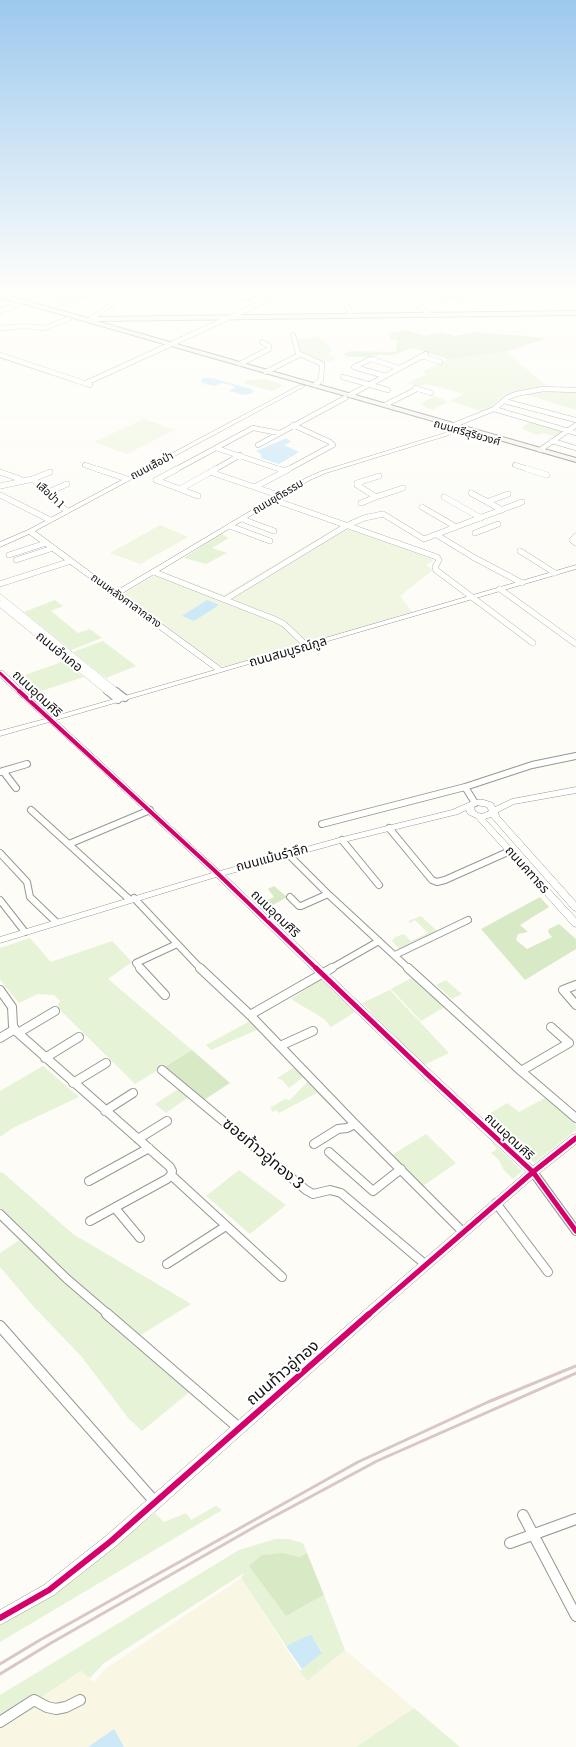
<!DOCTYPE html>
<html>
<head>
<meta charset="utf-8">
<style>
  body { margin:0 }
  canvas { display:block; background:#fdfcf7 }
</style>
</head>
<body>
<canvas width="576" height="1747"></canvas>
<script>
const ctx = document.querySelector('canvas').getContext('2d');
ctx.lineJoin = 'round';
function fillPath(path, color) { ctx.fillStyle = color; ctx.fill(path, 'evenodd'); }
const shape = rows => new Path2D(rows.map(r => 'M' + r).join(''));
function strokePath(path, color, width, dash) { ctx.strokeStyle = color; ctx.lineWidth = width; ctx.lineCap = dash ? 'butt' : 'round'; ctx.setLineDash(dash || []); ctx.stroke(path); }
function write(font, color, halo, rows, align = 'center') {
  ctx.font = font + ' Literata,"Noto Sans Thai",serif'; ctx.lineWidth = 4; ctx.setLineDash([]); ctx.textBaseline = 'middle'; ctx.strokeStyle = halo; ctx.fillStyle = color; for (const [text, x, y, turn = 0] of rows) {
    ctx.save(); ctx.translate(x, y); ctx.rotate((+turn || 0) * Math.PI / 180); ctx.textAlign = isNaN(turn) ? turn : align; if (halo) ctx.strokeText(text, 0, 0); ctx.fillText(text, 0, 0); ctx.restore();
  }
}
fillPath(shape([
  [241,1578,307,1681,345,1650,414,1708,356,1747,0,1747,0,1729,34,1710,31,1704,82,1671,94,1682,105,1669]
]), '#f9f7e4');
fillPath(shape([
  [56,292,97,292,97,294,83,293,82,294,87,298,78,300,63,308,54,306,61,303,58,302],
  [431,292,507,292,460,297,462,303,456,303,454,300,440,303],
  [318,337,330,346,332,352,327,353,336,359,321,364,299,355,295,340],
  [452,350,506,352,550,389,576,389,576,410,518,392,484,412,450,401,465,394,426,384,419,387,407,383,427,374,422,372,448,359],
  [264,379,283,385,272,391,243,383,248,380],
  [435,396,448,402,432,410,420,404],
  [531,421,564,430,555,437,544,433,536,435,521,428],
  [221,534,229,538,212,548,227,553,206,564,184,558],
  [55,600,63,606,51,611,78,633,90,629,102,638,71,650,24,612],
  [103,641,136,666,106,678,73,652],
  [62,662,84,677,29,695,13,679],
  [421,916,437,931,399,949,392,941,395,937,404,934,411,941,428,933,415,920,410,923,408,921],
  [30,938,51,962,112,941,132,962,108,979,192,1050,135,1084,57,1007,60,1001,54,995,38,994,19,1003,0,980,0,948],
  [413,977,445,1007,421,1021,391,989],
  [321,979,355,1012,331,1027,324,1019,291,999],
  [446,980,448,982,462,994,452,999,436,985],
  [390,990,449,1053,424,1065,362,1003],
  [250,1021,259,1029,211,1050,206,1045],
  [43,1066,79,1097,13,1128,0,1137,0,1091],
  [295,1067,305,1076,289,1088,282,1080,277,1078],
  [309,1080,331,1103,329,1105,317,1093,279,1113,276,1110,273,1112,270,1108,285,1099,290,1100],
  [180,1088,190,1096,166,1113,155,1104],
  [545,1098,576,1124,576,1130,534,1163,484,1117,507,1103,519,1112],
  [426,1134,456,1163,423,1186,392,1155],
  [491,1142,492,1142,522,1171,513,1179,503,1169,499,1160,491,1153,497,1149],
  [239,1170,286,1205,250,1234,206,1196],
  [2,1172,73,1234,191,1304,139,1336,66,1272,0,1208,0,1173],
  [21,1239,192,1390,142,1431,129,1419,81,1356,34,1307,0,1267,0,1253],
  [216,1506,222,1510,0,1642,0,1626,73,1581,155,1513,164,1522,186,1513,191,1520],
  [275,1539,288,1539,303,1543,307,1553,299,1557,284,1553,286,1616,324,1595,345,1650,307,1681,300,1671,322,1652,311,1634,286,1646,241,1578,244,1573,104,1663,90,1678,81,1671,31,1704,34,1709,0,1729,0,1695,239,1550],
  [414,1708,460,1747,356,1747]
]), '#e7f3d7');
fillPath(shape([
  [406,330,426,336,439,332,455,336,477,332,547,338,509,351,448,359,413,348,393,355,379,355,371,358,362,357,348,357,342,354,351,351,396,352,397,340,390,340,388,333],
  [274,886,287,897,268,908,261,903,274,897,268,889],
  [540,897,549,907,520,925,528,932,518,934,516,940,527,949,552,937,548,932,549,929,559,924,576,939,576,949,525,980,481,929],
  [192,1050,230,1083,204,1100,164,1067],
  [284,1553,299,1557,307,1553,324,1595,286,1616,249,1566,262,1555]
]), '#d8eac5');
fillPath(shape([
  [144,419,174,430,127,454,94,442],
  [160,525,188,537,140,564,110,553],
  [339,526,431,558,433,561,426,565,433,570,400,596,412,612,227,666,218,666,124,594,161,571,224,595]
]), '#f0f6e1');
fillPath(shape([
  [203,378,212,378,251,389,254,392,249,394,243,395,229,391,235,387,234,386,222,383,214,386,202,383,201,381],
  [287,438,291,442,284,445,299,452,279,464,261,458,261,454,256,451],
  [207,600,219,605,194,621,182,616],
  [311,1634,322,1653,302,1669,286,1646],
  [114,1729,124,1747,89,1747,91,1745]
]), '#cde8f7');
const minorFar4 = shape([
  [184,292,242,312],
  [249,292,242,296,262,302],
  [412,292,417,304,429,314],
  [343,298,352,316],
  [0,311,18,304],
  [91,319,112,304,99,292],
  [0,328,25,326,44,328,68,319],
  [293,335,298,353,322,364,321,380,315,385],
  [0,355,90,385],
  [422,356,440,362],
  [240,364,269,349,269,346,262,342],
  [266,372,299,355],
  [385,376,354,367,371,359,399,368],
  [343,377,388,390],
  [86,383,285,292],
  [415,388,431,393],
  [350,395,426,354],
  [504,401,576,420],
  [385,405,417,389],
  [494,409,576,433],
  [454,429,454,425,494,409,507,398,516,394,543,389,576,390],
  [552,441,576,448],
  [258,445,345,398],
  [216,448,282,470],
  [540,450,576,425],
  [85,465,100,470],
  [515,465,531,470],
  [175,470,253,428,279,433],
  [214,470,240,455],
  [287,470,333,445,330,442,293,425]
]);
const minorFar3 = shape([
  [97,469,127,479],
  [279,469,285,471],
  [527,469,547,475],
  [0,472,20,479],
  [210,472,281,496],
  [379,476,357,483,357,485,376,497,403,488],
  [33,479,56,503,67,511],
  [156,480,177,469],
  [156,480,198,496],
  [0,486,33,479,50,472],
  [255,487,289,469],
  [180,489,216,469],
  [46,493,67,484],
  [471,493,502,510],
  [0,495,50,520],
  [444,497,481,518],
  [274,500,437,557,439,560,435,567,436,570,533,643],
  [487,502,508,494],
  [361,503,376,497],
  [422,507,456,527],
  [242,519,274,531],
  [230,526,270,541],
  [475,533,498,524],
  [437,535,473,557,522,583],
  [576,536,572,540,576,543],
  [520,551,555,573],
  [9,555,46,543],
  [16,560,53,548],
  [154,572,274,619,284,624,307,646],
  [0,584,71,561],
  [500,589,576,644],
  [0,597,117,692],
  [226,599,346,526,364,518,383,514,424,539,522,502],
  [0,604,108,692]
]);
const minorFar2 = shape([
  [107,691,118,700],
  [116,691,125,698],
  [3,771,16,788],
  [0,772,27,764],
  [465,787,475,803],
  [31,810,129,899],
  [322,824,465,787,532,765,576,756],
  [389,828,432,880,437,882,445,880,510,851],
  [342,840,379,885],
  [69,844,150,810],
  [0,853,27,882,30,897,56,922],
  [288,854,329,895,409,969],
  [290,897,299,906,301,906,328,894],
  [134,898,201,969],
  [0,900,25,932],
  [395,955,468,920],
  [141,969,136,963,177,944],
  [330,969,379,941]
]);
const minorFar1 = shape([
  [140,968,165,995],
  [200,968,250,1015,355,1124,463,1232],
  [408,968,521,1071,576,1118],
  [576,985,563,990,576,1005],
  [0,990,12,1007,13,1026,17,1032,170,1167,172,1171,171,1175,282,1277],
  [250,1015,332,968],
  [18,1033,55,1011],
  [0,1038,15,1029],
  [280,1046,313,1031],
  [45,1058,79,1037],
  [162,1070,306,1190,313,1194,330,1190,341,1193,426,1265],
  [521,1071,569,1043,551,1027],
  [73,1083,106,1063],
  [105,1111,133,1093],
  [138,1139,167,1121],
  [314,1144,338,1129,347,1128,355,1124],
  [329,1152,373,1191,401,1169],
  [533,1172,576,1231],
  [89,1181,149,1148],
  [496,1203,548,1272],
  [115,1208,140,1238],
  [0,1214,67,1279,109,1315],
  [90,1221,167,1179,171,1175],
  [167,1264,226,1226]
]);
const minor = shape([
  [107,1314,239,1428],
  [0,1326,155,1502],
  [523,1515,576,1616],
  [510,1543,576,1519],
  [0,1722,34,1700,47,1707,56,1709,66,1707,80,1700]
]);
const tertiary = shape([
  [300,385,305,386,35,531,116,591,306,478,322,471,445,433,454,427,457,429,449,435,326,473,310,480,121,594,222,668,576,565,576,569,56,720,220,871,339,838,452,810,475,800,484,800,493,803,495,807,512,799,576,787,576,793,514,804,498,812,499,816,576,902,576,911,573,910,491,817,485,819,576,918,576,927,573,926,476,818,468,814,466,810,458,814,344,842,225,875,429,1069,533,1166,572,1135,576,1134,576,1144,537,1175,383,1309,116,1546,54,1595,0,1625,0,1610,44,1585,106,1536,375,1301,526,1172,421,1075,216,877,0,943,0,937,212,873,49,722,0,736,0,731,45,719,0,677,0,671,3,671,52,717,215,670,29,534,0,547,0,542,28,530,300,385],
  [477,805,487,807,489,811,482,814,478,813,475,811,474,807,477,805]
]);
const secondary = shape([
  [0,293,91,319,94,317,576,311,576,315,96,321,576,458,576,462,0,297,0,293]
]);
strokePath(minorFar4, '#979795', 5.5);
strokePath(minorFar3, '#979795', 6);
strokePath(minorFar2, '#979795', 8);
strokePath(minorFar1, '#979795', 10);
strokePath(minor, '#979795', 12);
strokePath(tertiary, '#979795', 1);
strokePath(secondary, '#8e8d8b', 2);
strokePath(minorFar4, '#fffffe', 4.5);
strokePath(minorFar3, '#fffffe', 5.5);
strokePath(minorFar2, '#fffffe', 6);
strokePath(minorFar1, '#fffffe', 8);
strokePath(minor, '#fffffe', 10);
fillPath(tertiary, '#fffffe');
fillPath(secondary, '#f6f4eb');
strokePath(shape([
  [0,1664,40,1640,358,1462,488,1402,576,1366],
  [0,1674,51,1643,258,1525,377,1461,576,1373]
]), '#d9c6c7', 3);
strokePath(shape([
  [0,673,20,692]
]), '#d6006c', 3);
strokePath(shape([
  [19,691,214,870,317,969]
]), '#d6006c', 4);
strokePath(shape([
  [316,968,425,1072,533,1172,576,1231],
  [368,1315,533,1172,576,1138]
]), '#d6006c', 5);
strokePath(shape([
  [0,1618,49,1590,111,1541,369,1314]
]), '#d6006c', 6);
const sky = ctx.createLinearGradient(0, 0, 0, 536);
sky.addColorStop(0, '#9dc9ee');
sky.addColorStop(0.54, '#fefefb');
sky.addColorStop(1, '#fefefb00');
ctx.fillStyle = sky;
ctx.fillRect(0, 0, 576, 536);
write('11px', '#111', '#fff', [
  ["ถนนศรีสุริยวงศ์",467,433,16],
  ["ถนนเสือป่า",152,466,-28],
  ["เสือป่า 1",50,495,43],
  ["ถนนยุติธรรม",278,497,-31],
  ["ถนนหลังศาลากลาง",126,601,36]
]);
write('13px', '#111', '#fff', [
  ["ถนนอำเภอ",59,652,39],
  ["ถนนสมบูรณ์กูล",288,652,-16],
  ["ถนนอุดมศิริ",37,694,43],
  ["ถนนแม้นรำลึก",272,858,-15],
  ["ถนนคฑาธร",527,870,48],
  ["ถนนอุดมศิริ",275,914,44],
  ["ถนนอุดมศิริ",509,1137,43]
]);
write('16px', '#111', '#fff', [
  ["ซอยท้าวอู่ทอง 3",263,1154,40],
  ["ถนนท้าวอู่ทอง",283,1373,-41]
]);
</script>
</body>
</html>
